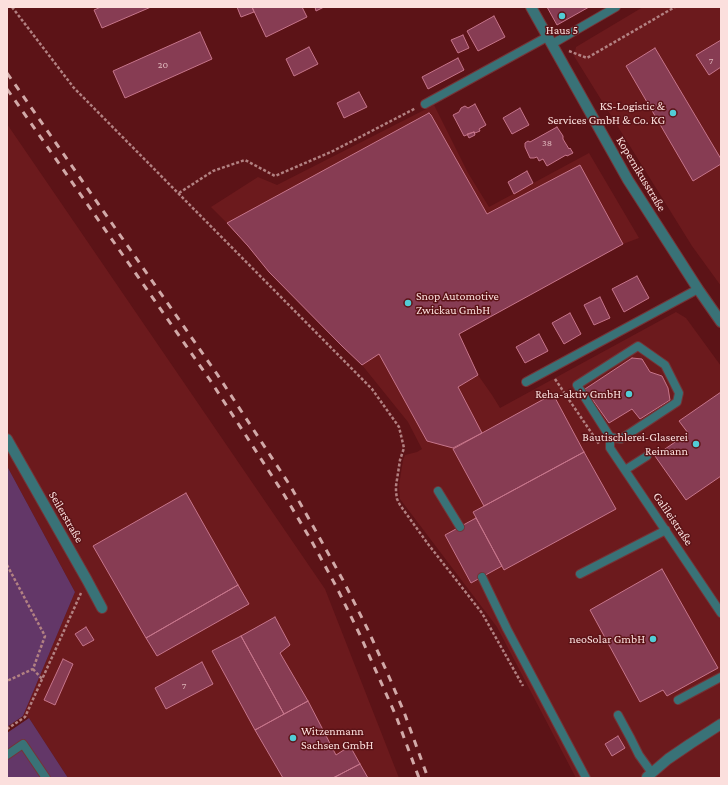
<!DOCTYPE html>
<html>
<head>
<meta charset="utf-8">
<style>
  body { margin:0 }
  #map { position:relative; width:728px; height:785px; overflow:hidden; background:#5c1317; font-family:"Crimson Pro",serif }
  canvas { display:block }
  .frame { position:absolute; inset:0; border:8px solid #fbdfdd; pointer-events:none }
</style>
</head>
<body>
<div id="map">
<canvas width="728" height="785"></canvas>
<div class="frame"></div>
</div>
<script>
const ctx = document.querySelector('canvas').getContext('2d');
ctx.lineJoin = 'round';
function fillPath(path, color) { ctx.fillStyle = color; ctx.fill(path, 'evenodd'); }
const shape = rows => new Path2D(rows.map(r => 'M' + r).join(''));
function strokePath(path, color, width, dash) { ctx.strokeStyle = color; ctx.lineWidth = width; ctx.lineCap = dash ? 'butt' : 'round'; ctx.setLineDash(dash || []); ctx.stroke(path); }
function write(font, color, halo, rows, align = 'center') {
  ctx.font = font + ' "Crimson Pro",serif'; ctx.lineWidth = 3; ctx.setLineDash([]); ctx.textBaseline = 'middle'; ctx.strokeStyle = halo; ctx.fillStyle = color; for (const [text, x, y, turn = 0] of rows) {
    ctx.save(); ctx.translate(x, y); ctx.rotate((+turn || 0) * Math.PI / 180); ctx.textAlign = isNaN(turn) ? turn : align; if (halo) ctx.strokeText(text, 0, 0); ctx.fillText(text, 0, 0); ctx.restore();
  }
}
fillPath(shape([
  [643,7,721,7,721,286,692,246,574,56,576,47],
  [434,105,468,173,489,207,589,153,639,238,623,244,459,334,478,375,492,395,500,408,676,312,686,318,721,366,721,778,576,778,497,627,400,499,399,485,403,460,405,455,417,452,422,449,408,422,362,365,342,346,269,272,247,245,227,223,211,207,258,177,277,185],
  [7,124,325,589,399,778,68,778,29,718,23,716,75,592,7,466]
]), '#6c1a1d');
fillPath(shape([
  [7,466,75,592,23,716,7,727],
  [29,718,68,778,7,778,7,733]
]), '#633768');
const building = shape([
  [101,7,151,7,102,28,94,10,101,7],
  [237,7,252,7,254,12,241,17,237,7],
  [252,7,302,7,307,17,266,37,252,7],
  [315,7,324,7,316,11,315,7],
  [547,7,589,7,557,25,547,7],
  [494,16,505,37,478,51,467,31,494,16],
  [200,32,212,59,125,98,113,71,200,32],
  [463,35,469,48,458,53,451,40,463,35],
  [721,40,721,67,709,75,696,55,721,40],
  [309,47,318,64,294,76,286,59,309,47],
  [655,48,721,159,721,164,693,181,626,66,655,48],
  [458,58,464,70,428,89,422,77,458,58],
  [359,92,367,107,344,118,337,103,359,92],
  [475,104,486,125,479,129,480,131,475,133,474,132,464,136,453,115,459,112,461,108,465,106,468,108,475,104],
  [520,108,529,125,512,134,503,118,520,108],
  [429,113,431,115,487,214,580,165,623,244,459,334,478,375,458,387,482,433,453,448,427,441,379,354,362,365,342,346,269,272,248,246,227,223,429,113],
  [557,127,563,136,563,139,569,149,570,148,573,153,567,156,566,155,547,166,543,159,539,161,537,157,534,158,530,158,525,147,525,143,528,141,530,142,557,127],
  [474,132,475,135,469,138,467,134,474,132],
  [527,171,533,183,514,194,508,182,527,171],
  [637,276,649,298,624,312,612,289,637,276],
  [600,297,610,318,594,325,584,305,600,297],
  [570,313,581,334,564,344,552,323,570,313],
  [539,334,548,351,525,363,516,347,539,334],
  [632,358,642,359,650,372,662,376,668,388,670,400,640,419,632,409,609,423,585,389,632,358],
  [721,392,721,476,686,500,655,456,688,433,679,421,721,392],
  [553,394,584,452,484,506,453,449,553,394],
  [584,452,616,509,504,570,473,512,584,452],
  [186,493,238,585,146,638,93,546,186,493],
  [476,518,502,566,471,583,445,535,476,518],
  [662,569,718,668,667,696,663,690,640,702,590,610,662,569],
  [238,585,249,604,157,656,146,638,238,585],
  [275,617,290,645,280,653,308,701,284,714,241,636,275,617],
  [86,627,94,640,83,646,75,634,86,627],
  [241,636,284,714,255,730,212,651,241,636],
  [63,659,73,664,55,705,44,700,63,659],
  [202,662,213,684,166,709,155,688,202,662],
  [308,701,336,755,350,746,360,764,333,778,283,778,255,730,308,701],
  [618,736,625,748,612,756,605,744,618,736],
  [360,764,368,778,333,778,360,764]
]);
fillPath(building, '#873c53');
strokePath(building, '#c6758b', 1);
const service = shape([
  [552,44,616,7],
  [425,104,547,37],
  [526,382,698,289],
  [610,437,621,439,677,402,679,393,665,365,638,346,577,385,610,437,610,448,721,613],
  [625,470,647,456],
  [438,491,460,527],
  [580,574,666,530],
  [482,577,507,629,586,778],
  [678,700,721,677],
  [618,715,631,739,639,755,652,773],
  [7,755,23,744,46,778]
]);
const minor = shape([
  [7,439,87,580,102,608],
  [647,777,668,759,690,744,721,724]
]);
const tertiary = shape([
  [531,7,628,180,698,289,721,322]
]);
strokePath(service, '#753437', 10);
strokePath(minor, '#753437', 12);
strokePath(tertiary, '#753437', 12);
strokePath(shape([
  [12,7,74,88,372,389,399,427,404,448,400,460,396,486,396,492,397,499,400,505,428,544,482,613,523,686],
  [569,51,587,58,675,7],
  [179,193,213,171,245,160,275,176,333,151,416,108],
  [555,379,599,444],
  [7,565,45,636,33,669,7,681],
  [33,669,42,679],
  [7,729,25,717,81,593]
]), '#b28182', 2.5, [3, 2]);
strokePath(service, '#397277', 8);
strokePath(minor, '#397277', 10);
strokePath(tertiary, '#397277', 10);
strokePath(shape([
  [7,73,217,374,291,487,318,535,344,582,369,632,390,679,404,712,428,778],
  [7,89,210,380,283,493,311,540,337,588,360,635,396,716,419,778]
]), '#d1a9a8', 3, [7, 7]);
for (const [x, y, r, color] of [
  [562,16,4,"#52ccd6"],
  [673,113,4,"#52ccd6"],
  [408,303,4,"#52ccd6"],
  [629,394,4,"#52ccd6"],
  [696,444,4,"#52ccd6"],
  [653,639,4,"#52ccd6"],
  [293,738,4,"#52ccd6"]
]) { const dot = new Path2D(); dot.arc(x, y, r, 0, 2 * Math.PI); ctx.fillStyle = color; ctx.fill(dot); strokePath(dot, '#5c1317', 1.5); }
write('10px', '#deb6ba', null, [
  ["7",711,61],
  ["20",163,65],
  ["38",547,143],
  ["7",184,686]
]);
write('12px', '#fbdfdd', '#5c1317', [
  ["Haus 5",562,30,"center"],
  ["KS-Logistic &",665,106],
  ["Services GmbH & Co. KG",665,120],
  ["Snop Automotive",416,296,"left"],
  ["Zwickau GmbH",416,310,"left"],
  ["Reha-aktiv GmbH",621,394],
  ["Bautischlerei-Glaserei",688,437],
  ["Reimann",688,451],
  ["neoSolar GmbH",645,639],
  ["Witzenmann",301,731,"left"],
  ["Sachsen GmbH",301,745,"left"]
], 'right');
write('12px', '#fbdfdd', '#5c1317', [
  ["Kopernikusstraße",641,174,59],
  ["Seilerstraße",66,517,60],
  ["Galileistraße",673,519,56]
]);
</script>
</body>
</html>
